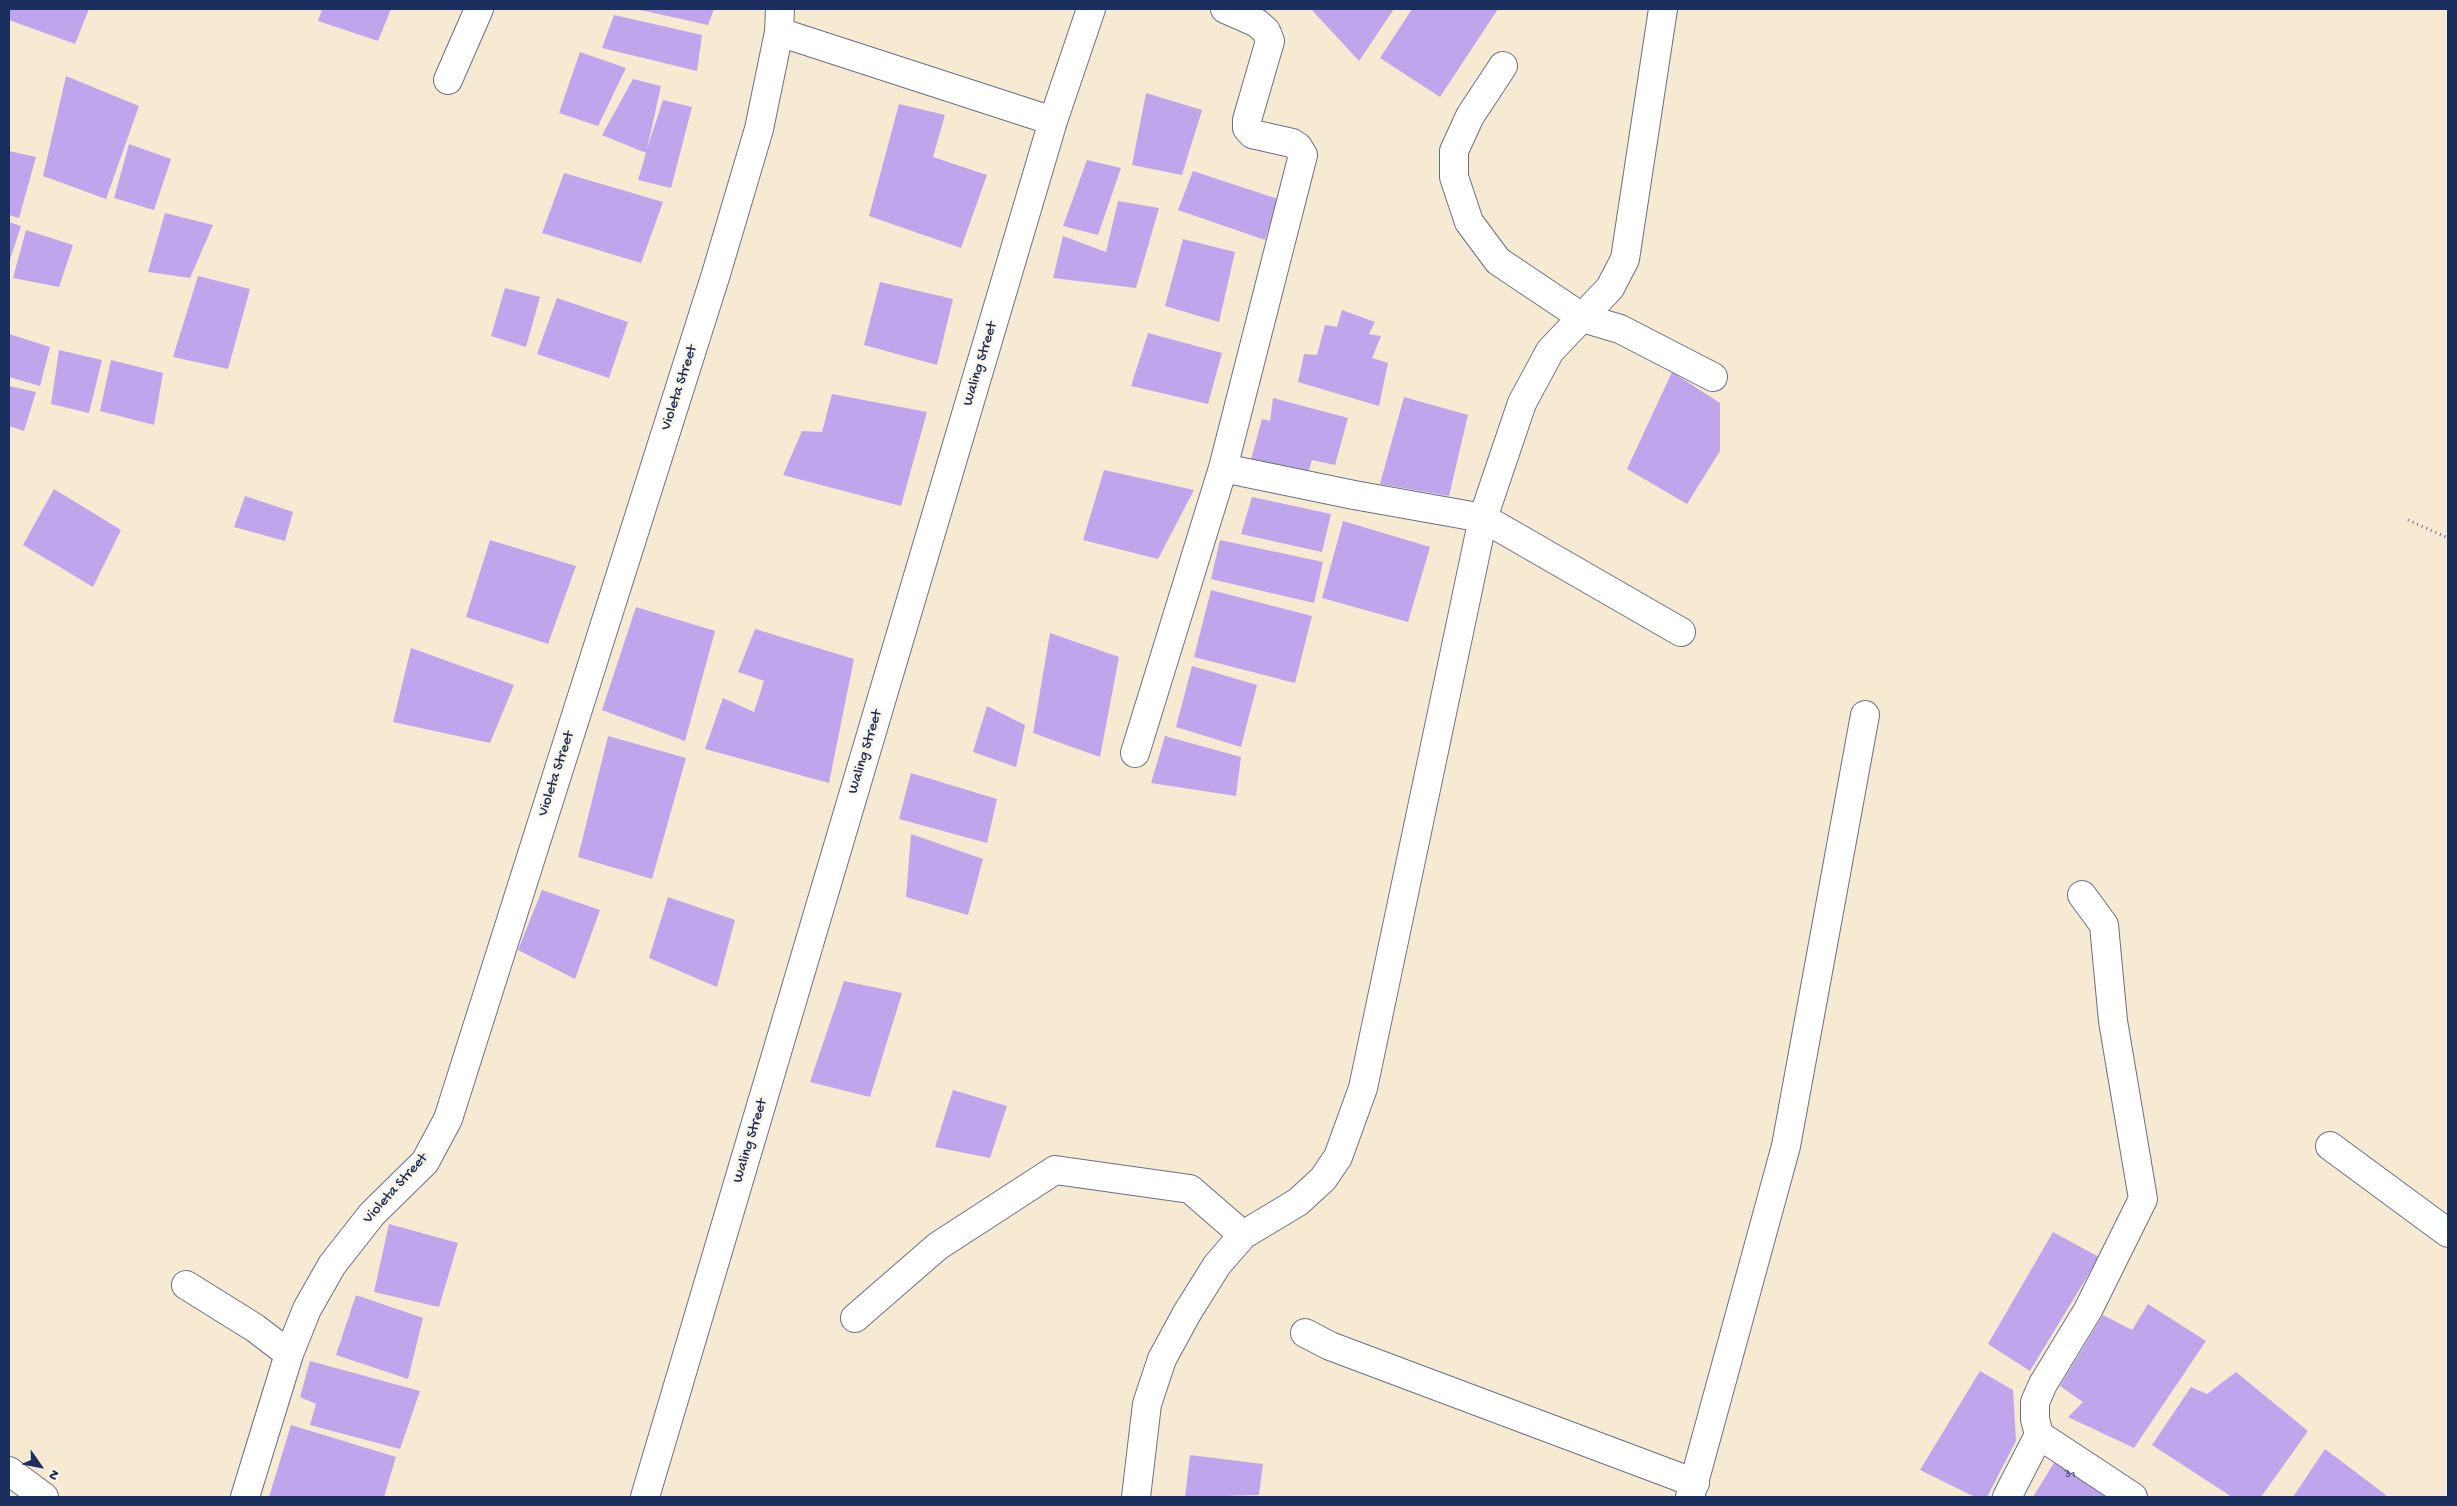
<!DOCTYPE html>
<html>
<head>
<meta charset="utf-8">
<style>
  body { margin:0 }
  #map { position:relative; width:2457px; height:1506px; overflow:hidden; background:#f7ead3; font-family:"Gochi Hand",sans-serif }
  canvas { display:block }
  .frame { position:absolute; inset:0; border:10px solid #1b2f5e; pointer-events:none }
  .north { position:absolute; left:15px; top:1441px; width:50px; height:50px; -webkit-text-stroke:4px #fcf5e5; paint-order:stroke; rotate:123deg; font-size:14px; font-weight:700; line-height:20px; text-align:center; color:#1b2f5e }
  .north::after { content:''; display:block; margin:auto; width:18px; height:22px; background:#1b2f5e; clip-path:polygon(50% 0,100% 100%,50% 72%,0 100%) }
</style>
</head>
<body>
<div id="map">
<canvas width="2457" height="1506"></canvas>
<div class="frame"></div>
<div class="north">N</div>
</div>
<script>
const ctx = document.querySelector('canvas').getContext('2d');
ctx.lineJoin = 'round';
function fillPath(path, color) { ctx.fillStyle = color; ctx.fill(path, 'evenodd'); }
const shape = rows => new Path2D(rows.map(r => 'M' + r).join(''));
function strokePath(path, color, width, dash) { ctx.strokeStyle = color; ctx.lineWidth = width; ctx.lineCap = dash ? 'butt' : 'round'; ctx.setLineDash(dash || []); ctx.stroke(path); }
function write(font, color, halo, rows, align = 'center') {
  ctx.font = font + ' "Gochi Hand",sans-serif'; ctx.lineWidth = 4.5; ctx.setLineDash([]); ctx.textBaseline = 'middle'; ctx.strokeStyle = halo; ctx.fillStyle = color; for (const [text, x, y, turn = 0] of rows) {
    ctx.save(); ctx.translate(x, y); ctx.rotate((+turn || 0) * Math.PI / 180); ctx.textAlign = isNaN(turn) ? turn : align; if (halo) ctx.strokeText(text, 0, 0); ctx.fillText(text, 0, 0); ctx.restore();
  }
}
fillPath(shape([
  [9,9,89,9,75,44,9,20],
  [322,9,391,9,378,41,318,21],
  [636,9,714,9,708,25],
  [1311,9,1394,9,1359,61],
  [1412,9,1498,9,1440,97,1380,58],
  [614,15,702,35,697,71,602,48],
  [580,52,626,68,598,126,559,113],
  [66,76,139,106,106,199,43,176],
  [633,79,661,86,647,149,663,100,692,107,671,188,638,180,646,153,602,135],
  [1146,93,1202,110,1182,175,1132,165],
  [899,104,945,115,933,157,987,175,961,248,869,216],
  [129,144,171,159,154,210,114,198],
  [9,151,36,157,19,218,9,215],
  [1087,160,1121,168,1098,235,1063,226],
  [1193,171,1278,199,1265,240,1178,210],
  [564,173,663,202,641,263,542,233],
  [1118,201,1159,208,1136,288,1053,278,1063,236,1106,252],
  [165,213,213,225,190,278,148,272],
  [9,222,21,226,9,263],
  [26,230,73,245,59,287,13,278],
  [1183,239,1235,252,1219,322,1165,306],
  [198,276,250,289,228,369,173,357],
  [880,282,953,299,937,365,864,345],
  [505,288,540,297,526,347,491,336],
  [557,298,628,322,609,378,537,354],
  [1342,310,1375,322,1369,334,1381,336,1372,358,1388,363,1379,406,1298,382,1304,354,1317,355,1325,325,1337,327],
  [1148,333,1222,353,1208,404,1131,386],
  [9,334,50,347,40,386,9,377],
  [59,350,102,360,89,413,51,404],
  [111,360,163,373,154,425,100,411],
  [1672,372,1720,403,1720,451,1687,504,1627,469],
  [9,386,36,392,24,431,9,426],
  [832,394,927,412,901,506,783,475,802,431,822,432],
  [1404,397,1468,415,1449,496,1380,484],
  [1273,398,1348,418,1335,465,1312,460,1306,480,1250,463,1262,419,1270,421],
  [1104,470,1194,490,1158,559,1083,540],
  [54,489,121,530,93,587,23,545],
  [245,496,293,512,285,541,234,527],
  [1252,497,1331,514,1322,552,1241,534],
  [1343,521,1430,547,1408,622,1322,598],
  [490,540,576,566,548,644,466,617],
  [1220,540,1323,562,1314,603,1211,579],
  [1211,590,1312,616,1295,683,1194,657],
  [636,607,715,631,685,741,602,710],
  [755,629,854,659,829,783,705,749,723,698,754,712,764,681,738,672],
  [1050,633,1119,657,1100,757,1033,733],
  [411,648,514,685,490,743,393,722],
  [1192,666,1257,685,1241,747,1176,727],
  [987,706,1025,725,1016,767,973,752],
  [608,736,686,758,652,879,578,857],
  [1165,736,1241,757,1236,796,1151,783],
  [911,773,997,799,987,843,899,819],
  [911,834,983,859,968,915,906,897],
  [542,890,600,910,575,979,518,950],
  [668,897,735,920,717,987,649,958],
  [844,981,902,993,870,1097,810,1082],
  [953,1090,1007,1106,990,1158,935,1147],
  [389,1224,458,1243,439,1307,374,1292],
  [2053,1232,2099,1257,2030,1371,1988,1344],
  [356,1295,423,1318,408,1379,336,1355],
  [2148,1304,2206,1341,2134,1448,2068,1417,2083,1402,2060,1386,2103,1315,2132,1330],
  [310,1361,420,1391,400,1449,310,1425,316,1404,300,1397],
  [1980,1371,2013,1390,2016,1441,1987,1497,1975,1497,1920,1470],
  [2236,1372,2308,1431,2261,1497,2232,1497,2152,1445,2191,1387,2207,1394],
  [291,1425,396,1457,384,1497,269,1497],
  [2325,1449,2386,1495,2384,1497,2293,1497],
  [2060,1453,2125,1497,2033,1497],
  [1190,1455,1263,1464,1259,1495,1185,1497]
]), '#bfa6ec');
const minor = shape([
  [779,32,1053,121],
  [1503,66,1470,116,1454,151,1454,177,1469,222,1498,261,1583,318,1620,329,1713,377],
  [448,80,479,9],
  [1223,468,1354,495,1483,518,1681,632],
  [1135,753,1223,468,1303,155,1298,147,1292,143,1252,134,1247,128,1247,120,1270,41,1266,31,1257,23,1225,9],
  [2330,1146,2448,1233],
  [186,1285,255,1328,289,1354],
  [855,1318,938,1246,1055,1170,1190,1189,1243,1235],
  [1305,1333,1330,1346,1695,1483],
  [2039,1435,2035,1419,2035,1402,2043,1384,2088,1310,2143,1199,2113,1021,2104,925,2082,895],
  [2039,1435,2133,1497],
  [9,1471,44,1497],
  [245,1497,289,1354,307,1309,332,1265,372,1214,425,1162,448,1119,716,274,759,129,779,32,780,9],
  [645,1497,1053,121,1091,9],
  [1136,1497,1147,1404,1162,1359,1187,1313,1217,1265,1243,1235,1298,1202,1323,1179,1338,1157,1363,1088,1483,518,1522,403,1550,351,1610,288,1625,259,1663,9],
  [1690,1497,1786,1146,1865,715],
  [2007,1497,2039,1435]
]);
strokePath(minor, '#687087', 30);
strokePath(shape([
  [2408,520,2448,538]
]), '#687087', 3, [1, 4]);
strokePath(minor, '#fff', 28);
write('12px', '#444d82', null, [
  ["31",2070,1475]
]);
write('15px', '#1b2f5e', '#fcf5e5', [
  ["Waling Street",981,364,-73],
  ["Violeta Street",680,388,-72],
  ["Waling Street",866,752,-73],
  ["Violeta Street",557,774,-72],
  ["Waling Street",751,1141,-73],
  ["Violeta Street",396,1189,-48]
]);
</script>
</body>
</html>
